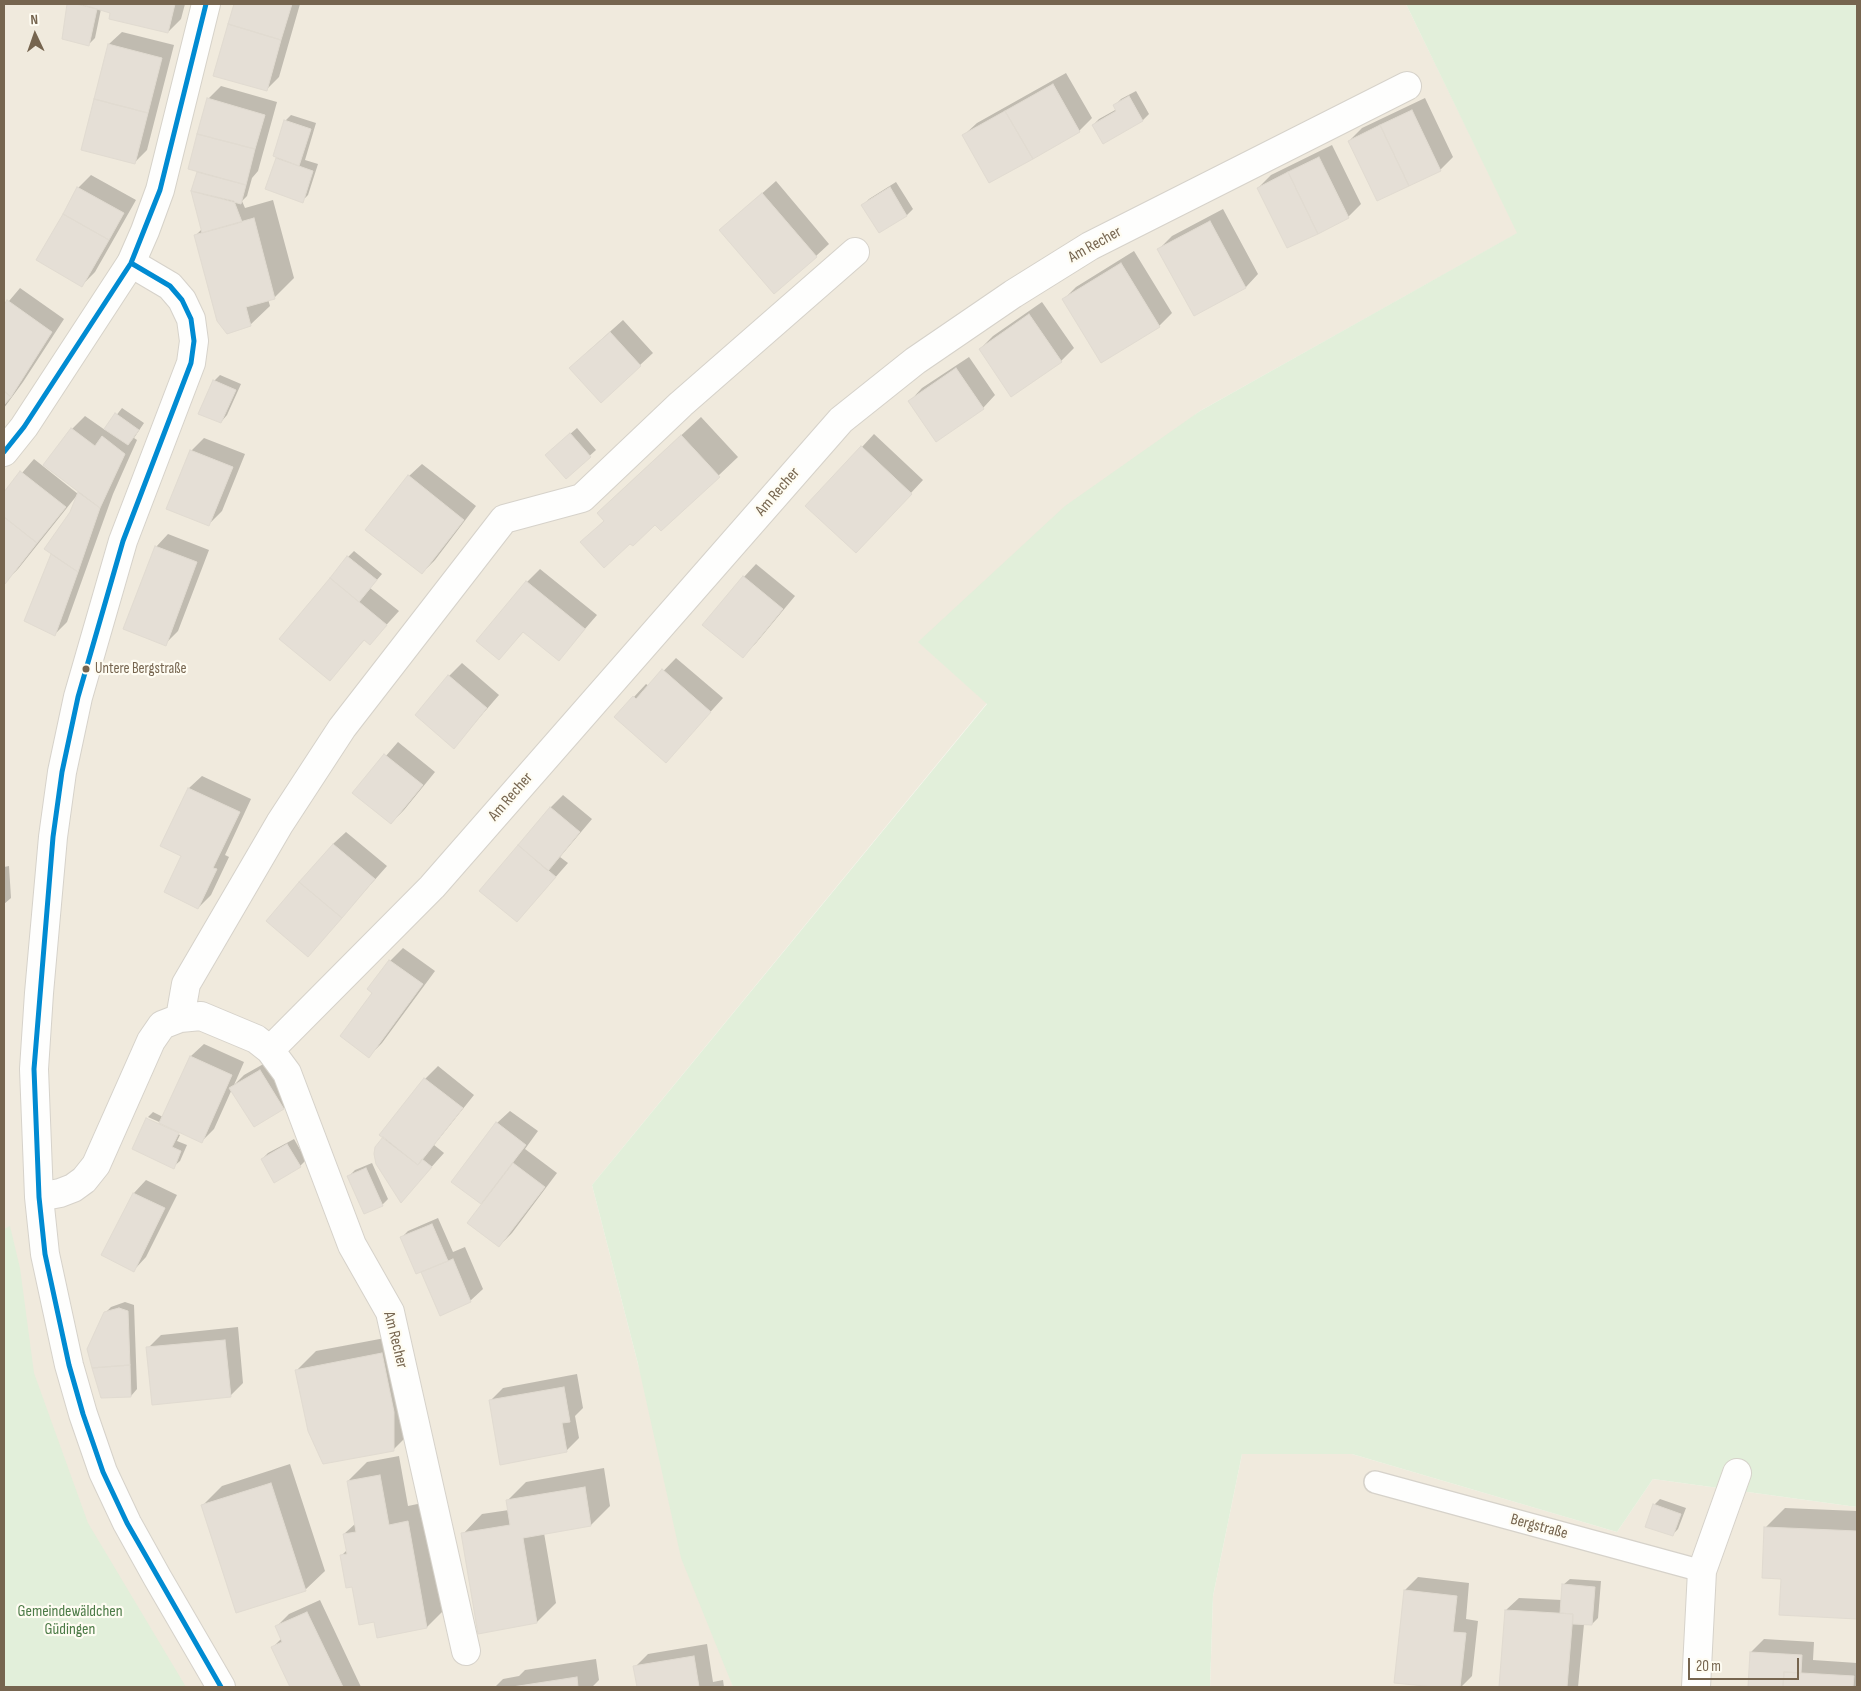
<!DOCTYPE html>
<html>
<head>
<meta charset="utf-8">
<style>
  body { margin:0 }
  #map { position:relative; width:1861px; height:1691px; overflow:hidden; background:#f8f6ef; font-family:"Sofia Sans Condensed",sans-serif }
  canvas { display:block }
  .frame { position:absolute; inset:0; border:5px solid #76654f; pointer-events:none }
  .north { position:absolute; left:10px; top:10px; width:50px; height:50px; -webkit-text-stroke:4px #fefcf2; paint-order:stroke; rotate:357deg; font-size:14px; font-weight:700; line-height:20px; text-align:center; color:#76654f }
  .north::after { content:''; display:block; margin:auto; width:18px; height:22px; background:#76654f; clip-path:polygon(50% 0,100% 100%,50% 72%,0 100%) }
  .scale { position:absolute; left:1688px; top:1658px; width:111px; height:22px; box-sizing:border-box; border:2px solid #76654f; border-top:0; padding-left:6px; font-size:15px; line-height:18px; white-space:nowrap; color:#76654f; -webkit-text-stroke:4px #fefcf2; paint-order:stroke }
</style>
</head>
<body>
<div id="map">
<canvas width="1861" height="1691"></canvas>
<div class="frame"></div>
<div class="north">N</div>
<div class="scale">20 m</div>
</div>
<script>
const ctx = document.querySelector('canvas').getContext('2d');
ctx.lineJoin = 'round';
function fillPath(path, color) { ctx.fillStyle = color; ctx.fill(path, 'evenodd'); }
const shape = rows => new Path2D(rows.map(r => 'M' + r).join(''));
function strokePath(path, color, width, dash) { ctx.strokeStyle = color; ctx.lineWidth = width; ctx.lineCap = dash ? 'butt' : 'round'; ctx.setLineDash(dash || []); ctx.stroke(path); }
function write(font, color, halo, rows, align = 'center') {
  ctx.font = font + ' "Sofia Sans Condensed",sans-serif'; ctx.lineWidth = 4.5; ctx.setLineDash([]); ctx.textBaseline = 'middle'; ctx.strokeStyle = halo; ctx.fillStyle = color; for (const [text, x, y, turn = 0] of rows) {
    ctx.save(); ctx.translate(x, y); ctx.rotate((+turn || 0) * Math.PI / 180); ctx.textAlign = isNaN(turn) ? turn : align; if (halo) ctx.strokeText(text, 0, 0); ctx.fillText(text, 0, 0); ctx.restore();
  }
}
fillPath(shape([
  [4,4,1406,4,1518,233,1200,411,919,642,987,703,592,1185,638,1364,733,1687,4,1687],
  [1242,1454,1352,1454,1617,1532,1653,1479,1857,1507,1857,1687,1210,1687,1213,1596]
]), '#f0eadd');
fillPath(shape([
  [1406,4,1857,4,1857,1507,1653,1479,1617,1532,1352,1454,1242,1454,1213,1596,1210,1687,733,1687,681,1558,638,1364,592,1185,987,704,918,642,1065,506,1200,411,1517,233],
  [10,1226,20,1268,34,1373,88,1523,186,1687,4,1687,4,1229]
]), '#e2efda');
fillPath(shape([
  [68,4,185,4,181,19,168,32,101,9,95,38,88,45,63,38],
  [235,4,300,4,279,77,266,90,215,75],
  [122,32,174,45,147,150,134,163,109,44],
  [1066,73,1092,118,1079,131,964,135,977,123],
  [221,86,277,102,258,171,252,178,247,196,242,201,245,208,273,200,294,278,274,298,268,299,270,306,250,325,196,235,202,229,193,191,199,171,208,99],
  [1136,91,1149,114,1143,120,1093,125,1099,119,1117,109,1115,105,1121,99],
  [1425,98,1453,157,1440,170,1349,141,1362,128],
  [291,115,316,123,305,160,318,164,308,195,302,201,266,188,278,157,285,121],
  [1332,145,1361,204,1348,217,1258,188,1271,175],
  [91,175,136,200,95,272,82,285,78,188],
  [776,181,829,244,816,256,721,230],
  [896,182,913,209,907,215,879,231,863,205,869,199],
  [1223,209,1258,274,1246,287,1194,314,1159,249,1172,236],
  [1134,251,1172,313,1159,326,1063,300,1076,287],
  [20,288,64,319,23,382,4,408,4,307],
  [1042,302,1074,348,1061,361,1012,395,980,349,993,336],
  [623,320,653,353,640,365,584,355],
  [969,357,995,395,983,408,910,401,922,388],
  [220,375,241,384,227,415,221,422,214,381],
  [122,408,144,423,134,438,137,440,113,494,67,622,55,634,25,621,80,491,45,464,72,429,85,416,105,430],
  [701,417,738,457,661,530,655,524,630,542,582,542,605,520,618,494],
  [577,428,596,450,566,477,553,449],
  [874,434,923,480,868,539,862,447],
  [204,438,245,454,222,511,209,524,191,451],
  [34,459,78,494,18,569,5,582,4,581,4,494],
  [422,464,476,506,435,560,422,573,409,476],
  [168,534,209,550,178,631,165,644,156,547],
  [354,551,382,574,370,588,399,611,370,643,365,639,330,679,348,557],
  [756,564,795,596,756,643,743,656,744,577],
  [540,569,597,615,559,659,524,631,499,658,478,641,527,582],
  [676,658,723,698,666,761,634,697,646,684,649,686],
  [462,663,499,695,454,747,449,676],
  [398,742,435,772,404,810,391,823,354,793],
  [202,776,251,799,225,855,229,857,211,895,198,908,183,855,162,845,189,788],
  [563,795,592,819,560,857,568,863,517,921,551,807],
  [346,832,387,866,308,955,333,844],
  [9,866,11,898,4,904,4,867],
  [403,948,435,971,382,1043,369,1056,374,992,390,961],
  [204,1044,244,1062,234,1085,244,1075,274,1058,296,1095,284,1108,254,1125,232,1089,214,1129,202,1141,148,1117,153,1112,163,1117,191,1056],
  [438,1066,474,1095,434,1145,444,1153,401,1201,385,1137,381,1134,425,1079],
  [510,1111,538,1131,525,1149,557,1173,512,1233,499,1246,483,1204,453,1182,497,1123],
  [148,1118,148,1120,180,1135,177,1141,187,1145,180,1161,173,1167,133,1148],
  [294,1139,306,1160,300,1166,262,1159,268,1153],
  [372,1163,388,1199,382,1205,349,1176,355,1170],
  [146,1180,177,1195,146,1257,134,1270,134,1193],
  [438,1218,453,1252,465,1247,483,1289,470,1301,440,1314,421,1271,402,1237,408,1231],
  [125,1302,134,1305,137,1389,131,1396,105,1313,111,1307],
  [238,1327,243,1383,230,1396,148,1348,161,1335],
  [401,1335,413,1430,393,1450,297,1370,316,1351],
  [577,1374,583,1408,575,1416,579,1438,566,1451,490,1401,503,1388],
  [399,1456,408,1506,427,1502,446,1608,427,1627,378,1636,375,1621,353,1586,341,1556,347,1550,344,1534,356,1523,348,1481,367,1462],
  [290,1464,325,1571,305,1590,203,1505,222,1486],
  [604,1468,610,1506,591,1525,544,1533,556,1603,537,1622,463,1534,482,1514,509,1510,507,1501,526,1482],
  [1660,1499,1686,1508,1678,1529,1672,1535,1654,1505],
  [1785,1508,1857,1511,1857,1618,1780,1614,1782,1578,1764,1577,1766,1527],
  [1418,1577,1469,1583,1466,1619,1478,1621,1472,1676,1461,1687,1396,1682,1405,1590],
  [1570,1579,1601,1581,1598,1618,1592,1624,1584,1624,1578,1687,1500,1687,1506,1610,1519,1598,1562,1600,1563,1585],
  [320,1600,361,1687,292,1687,273,1647,282,1638,276,1627,289,1614],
  [1764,1639,1814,1642,1813,1660,1857,1663,1857,1687,1749,1687,1751,1652],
  [707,1644,713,1682,723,1680,724,1687,638,1687,635,1667,648,1654],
  [596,1659,599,1680,592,1687,495,1687,503,1679,519,1676,525,1670]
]), '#0003');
const building = shape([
  [67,4,76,4,97,9,89,46,62,39,67,4],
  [80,4,175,4,168,33,109,19,110,13,80,4],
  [234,4,292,4,281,40,228,24,234,4],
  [228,24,281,40,267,91,213,76,228,24],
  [108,44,162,58,148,113,94,99,108,44],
  [1053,84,1080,132,1033,159,1005,111,1053,84],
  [1129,96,1143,121,1103,144,1092,125,1116,111,1113,105,1129,96],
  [207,98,265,115,255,149,197,134,207,98],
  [94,99,148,113,135,164,81,150,94,99],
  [1412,110,1441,171,1409,186,1380,125,1412,110],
  [1005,111,1033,159,989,183,962,135,1005,111],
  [284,120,311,129,299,166,273,156,284,120],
  [1380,125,1409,186,1377,201,1348,141,1380,125],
  [197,134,255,149,246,185,188,169,197,134],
  [1319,157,1349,218,1318,234,1288,172,1319,157],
  [276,158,313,171,303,203,265,189,276,158],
  [197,172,246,185,241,204,191,191,197,172],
  [1288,172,1318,234,1287,248,1257,188,1288,172],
  [77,187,124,213,109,240,63,214,77,187],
  [890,187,907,216,879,233,861,205,890,187],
  [191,191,234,201,242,222,202,233,191,191],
  [762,193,817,257,774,294,719,230,762,193],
  [63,214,109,240,82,287,36,260,63,214],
  [254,218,275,299,246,307,251,326,227,334,217,321,194,235,254,218],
  [1210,221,1246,288,1194,316,1157,249,1210,221],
  [1121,263,1160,327,1101,363,1062,299,1121,263],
  [7,300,52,332,11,397,4,391,4,305,7,300],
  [1029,314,1062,362,1011,397,979,349,1029,314],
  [610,332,641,366,601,403,569,368,610,332],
  [956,368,984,409,936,442,908,401,956,368],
  [213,380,236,390,221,423,198,414,213,380],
  [4,391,11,397,4,405,4,391],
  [115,413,139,430,128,445,104,429,115,413],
  [71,428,95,446,102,436,125,454,100,508,43,465,71,428],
  [570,433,591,457,566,479,545,455,570,433],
  [681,435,720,477,661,531,655,525,633,546,630,544,604,568,580,542,604,521,597,513,681,435],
  [861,446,912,494,856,553,805,506,861,446],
  [190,450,233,467,209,526,166,509,190,450],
  [20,471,66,507,37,543,4,517,4,492,20,471],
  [408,475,464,520,422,574,365,530,408,475],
  [78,492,100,508,78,572,44,549,70,512,78,492],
  [4,517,37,543,5,584,4,583,4,517],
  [155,546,197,562,166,646,123,629,155,546],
  [51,554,78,572,55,636,24,621,51,554],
  [347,556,377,580,359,602,330,578,347,556],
  [743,576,783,609,743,658,702,625,743,576],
  [330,578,387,625,370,645,364,640,330,681,279,639,330,578],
  [526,581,585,629,559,661,523,632,499,660,476,641,526,581],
  [662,669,711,712,666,763,614,717,633,696,636,699,662,669],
  [448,675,487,708,454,749,415,715,448,675],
  [384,754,423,785,391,824,352,793,384,754],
  [188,788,240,812,213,868,217,869,198,909,164,892,181,856,160,846,188,788],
  [550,807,580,832,548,871,518,845,550,807],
  [333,844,375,879,342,918,299,882,333,844],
  [518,845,556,877,517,922,479,891,518,845],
  [299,882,342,918,308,957,266,921,299,882],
  [389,960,423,984,369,1058,340,1036,372,993,367,989,389,960],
  [190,1056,232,1075,202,1143,159,1123,190,1056],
  [260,1070,284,1109,254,1127,229,1088,260,1070],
  [424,1078,463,1108,418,1165,379,1135,424,1078],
  [146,1118,179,1133,172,1147,181,1151,174,1169,132,1149,146,1118],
  [496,1122,526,1145,481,1204,451,1182,496,1122],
  [383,1137,418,1165,422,1159,432,1167,401,1203,376,1164,374,1154,375,1147,383,1137],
  [287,1144,301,1167,274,1183,261,1159,287,1144],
  [513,1163,545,1187,499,1247,467,1223,513,1163],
  [366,1168,383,1206,364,1214,347,1176,366,1168],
  [133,1193,165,1208,134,1272,101,1255,133,1193],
  [432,1224,448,1261,416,1274,400,1237,432,1224],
  [453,1259,471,1302,440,1316,421,1272,453,1259],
  [119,1308,128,1311,130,1365,92,1368,87,1349,104,1312,119,1308],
  [225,1340,231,1397,152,1405,146,1347,225,1340],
  [382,1353,394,1412,394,1451,323,1464,308,1431,295,1370,382,1353],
  [130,1365,131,1397,101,1398,92,1368,130,1365],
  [564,1387,570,1422,562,1423,567,1452,500,1465,489,1400,564,1387],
  [380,1475,389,1525,408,1521,427,1628,377,1638,374,1622,359,1625,352,1587,346,1588,340,1555,347,1554,343,1534,356,1532,347,1481,380,1475],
  [271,1483,306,1591,236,1613,201,1505,271,1483],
  [585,1487,591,1526,523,1538,537,1623,478,1634,461,1533,510,1525,506,1500,585,1487],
  [1653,1504,1681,1514,1673,1536,1645,1527,1653,1504],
  [1764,1527,1857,1531,1857,1619,1779,1615,1781,1579,1762,1578,1764,1527],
  [1562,1584,1595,1587,1592,1625,1573,1624,1573,1614,1560,1613,1562,1584],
  [1404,1590,1457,1596,1453,1632,1466,1633,1460,1687,1435,1687,1394,1683,1404,1590],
  [1505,1610,1573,1614,1567,1687,1499,1687,1505,1610],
  [307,1612,343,1687,290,1687,271,1647,282,1642,275,1626,307,1612],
  [1750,1652,1802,1655,1801,1673,1784,1672,1783,1687,1748,1687,1750,1652],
  [694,1656,699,1687,637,1687,633,1666,694,1656],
  [1784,1672,1854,1676,1853,1687,1783,1687,1784,1672],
  [577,1677,578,1687,512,1687,577,1677]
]);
fillPath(building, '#e5dfd6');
strokePath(building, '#e1dbd1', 1);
const service = shape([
  [1375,1482,1702,1571]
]);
const minor = shape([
  [131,263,170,286,182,300,191,319,194,341,191,363,123,541,78,697,62,772,53,837,39,993,34,1069,39,1197,45,1254,69,1365,83,1414,103,1472,127,1523,157,1577,221,1687],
  [180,1018,186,984,280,823,342,728,504,519,582,498,681,404,855,252],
  [270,1050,432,887,841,420,915,361,1013,294,1090,246,1407,86],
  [39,1197,60,1193,73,1188,84,1180,96,1165,151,1041,162,1025,180,1018,201,1016,256,1039,270,1050,287,1073,352,1245,390,1312,466,1651],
  [1696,1687,1702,1571,1737,1473]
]);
const secondary = shape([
  [4,452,24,427,131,263,145,231,160,190,206,4]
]);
strokePath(service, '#d6d2ca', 24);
strokePath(minor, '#d6d2ca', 30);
strokePath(secondary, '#d6d2c9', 30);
strokePath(service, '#fefefd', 21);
strokePath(minor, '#fefefd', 28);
strokePath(secondary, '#fefefd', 28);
strokePath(shape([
  [131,263,170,286,182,300,191,319,194,341,191,363,123,541,78,697,62,772,53,837,34,1069,39,1197,45,1254,69,1365,83,1414,103,1472,127,1523,221,1687],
  [4,452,24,427,131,263,160,190,206,4]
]), '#008bd2', 5);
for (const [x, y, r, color] of [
  [86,669,4.5,"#76654f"]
]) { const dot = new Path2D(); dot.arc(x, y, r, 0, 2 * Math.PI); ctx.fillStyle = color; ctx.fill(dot); strokePath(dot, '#fefcf2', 2); }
write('15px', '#76654f', '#fefcf2', [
  ["Untere Bergstraße",95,669]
], 'left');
write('16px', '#76654f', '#fefcf2', [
  ["Am Recher",1095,245,-29],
  ["Am Recher",778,492,-49],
  ["Am Recher",511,797,-49],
  ["Am Recher",395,1340,76],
  ["Bergstraße",1539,1527,15]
]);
write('16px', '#4c7b47', '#fefcf2', [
  ["Gemeindewäldchen",70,1612],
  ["Güdingen",70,1630]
]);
</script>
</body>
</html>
